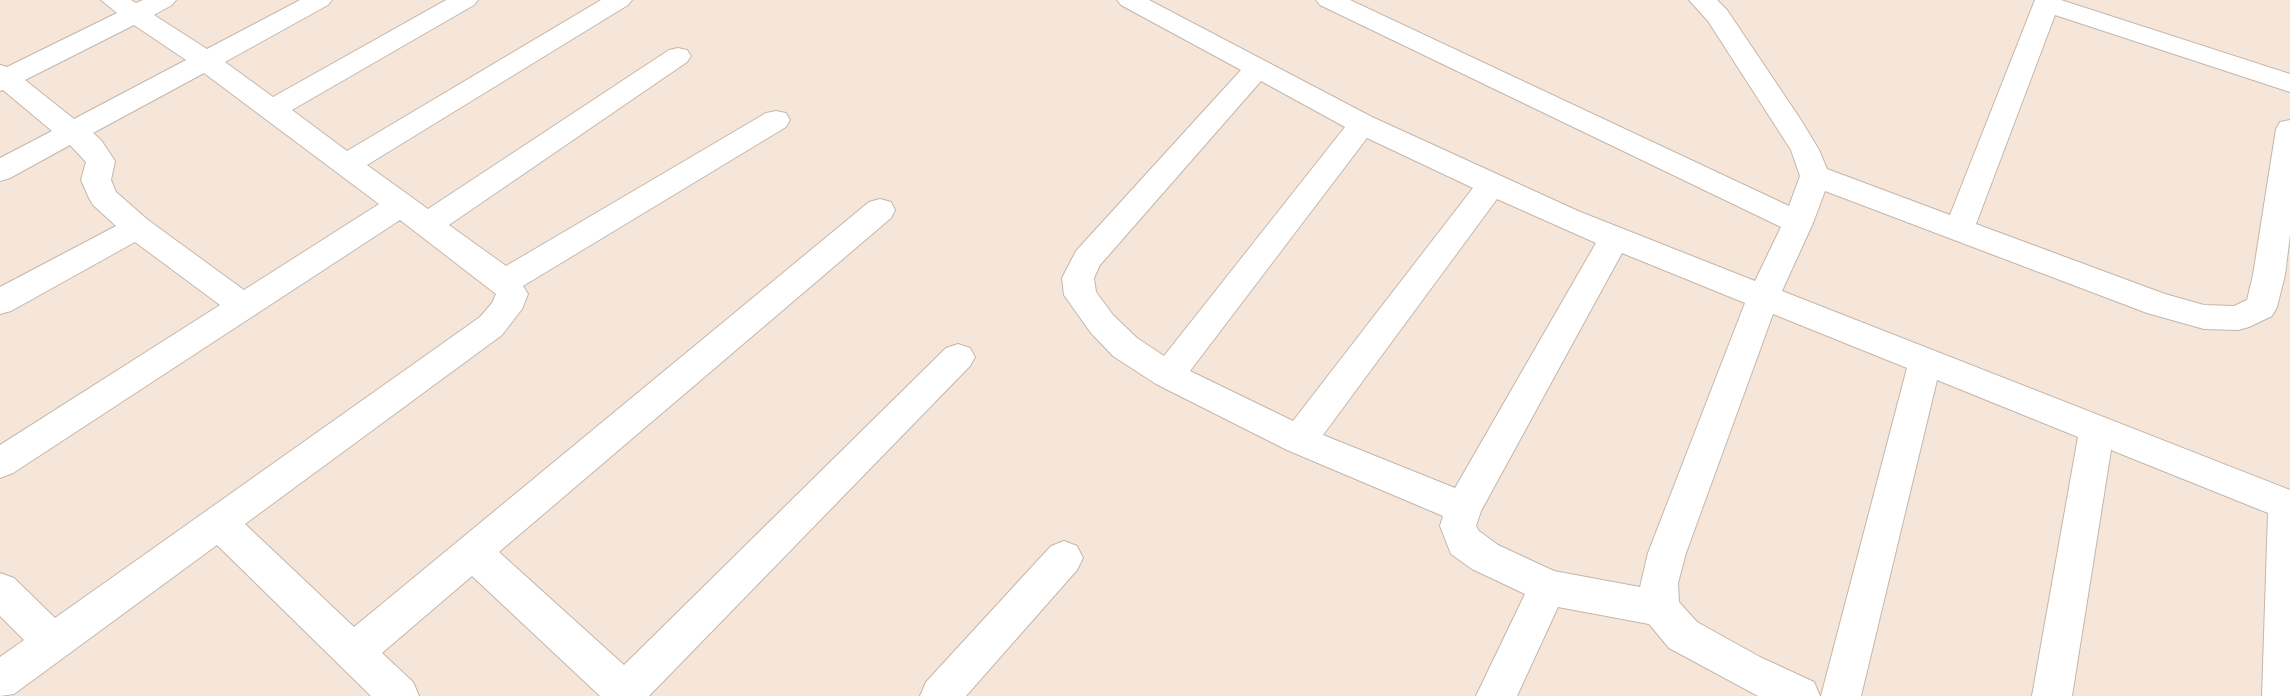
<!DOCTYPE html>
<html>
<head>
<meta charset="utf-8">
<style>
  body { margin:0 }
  canvas { display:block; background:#f5e6d9 }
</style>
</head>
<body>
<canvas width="2290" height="696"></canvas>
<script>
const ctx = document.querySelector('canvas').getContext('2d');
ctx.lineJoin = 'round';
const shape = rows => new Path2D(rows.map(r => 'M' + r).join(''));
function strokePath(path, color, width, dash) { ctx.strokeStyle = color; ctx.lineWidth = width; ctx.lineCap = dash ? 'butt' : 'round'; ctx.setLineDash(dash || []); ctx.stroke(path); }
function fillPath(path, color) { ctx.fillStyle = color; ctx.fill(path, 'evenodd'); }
const street = shape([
  [101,0,131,0,136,3,143,0,176,0,172,5,154,15,207,49,300,0,332,0,328,5,225,62,273,97,446,0,478,0,474,5,292,110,347,151,601,0,632,0,628,5,367,165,428,209,669,50,678,48,687,50,691,56,687,62,449,225,506,266,766,113,776,111,786,113,790,120,786,127,523,286,528,294,522,309,502,335,245,524,354,627,869,202,880,199,891,202,895,210,891,218,499,552,624,665,946,348,958,344,970,348,975,357,970,366,649,696,600,696,472,576,382,653,413,682,419,696,371,696,217,545,14,694,0,696,0,657,24,640,0,616,0,573,14,578,55,618,480,317,492,303,496,294,400,220,13,473,0,478,0,445,220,305,135,242,11,311,0,314,0,287,116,226,93,205,89,198,81,180,86,162,70,145,10,178,0,181,0,158,52,131,3,90,0,91,0,65,7,67,117,13,101,0],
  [134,25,186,60,74,119,25,80,134,25],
  [204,73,379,204,244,290,148,220,116,192,111,180,115,161,101,140,93,133,204,73],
  [1117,0,1149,0,1372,117,1578,211,1755,281,1781,227,1320,5,1316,0,1350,0,1789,206,1800,176,1791,150,1708,21,1689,0,1717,0,1727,10,1801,120,1819,150,1827,169,1950,215,2035,0,2061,0,2290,74,2290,92,2055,15,1976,224,2165,294,2204,305,2234,306,2247,300,2253,275,2276,129,2280,122,2290,120,2290,235,2285,275,2277,307,2272,316,2249,327,2238,330,2204,329,2147,313,1825,191,1813,223,1782,291,2290,490,2290,696,2262,696,2268,513,2111,450,2072,696,2032,696,2078,437,1937,380,1861,696,1821,696,1907,368,1773,314,1686,553,1678,583,1679,602,1697,622,1760,657,1814,682,1820,696,1758,696,1669,648,1649,624,1558,607,1517,696,1476,696,1525,594,1472,569,1451,554,1440,526,1443,516,1287,450,1156,384,1113,356,1091,333,1064,295,1062,278,1076,251,1241,70,1121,5,1117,0],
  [1261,81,1345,127,1164,356,1137,338,1113,315,1096,292,1094,278,1100,265,1261,81],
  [1367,138,1473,188,1293,421,1190,371,1367,138],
  [1497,199,1596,243,1455,488,1323,435,1497,199],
  [1622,253,1745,303,1648,553,1640,587,1554,571,1498,545,1479,531,1476,526,1481,511,1622,253],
  [1064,541,1077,546,1083,558,1077,570,966,696,920,696,926,682,1051,546,1064,541]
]);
strokePath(street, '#c5b6aa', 2);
fillPath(street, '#fff');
</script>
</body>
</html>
